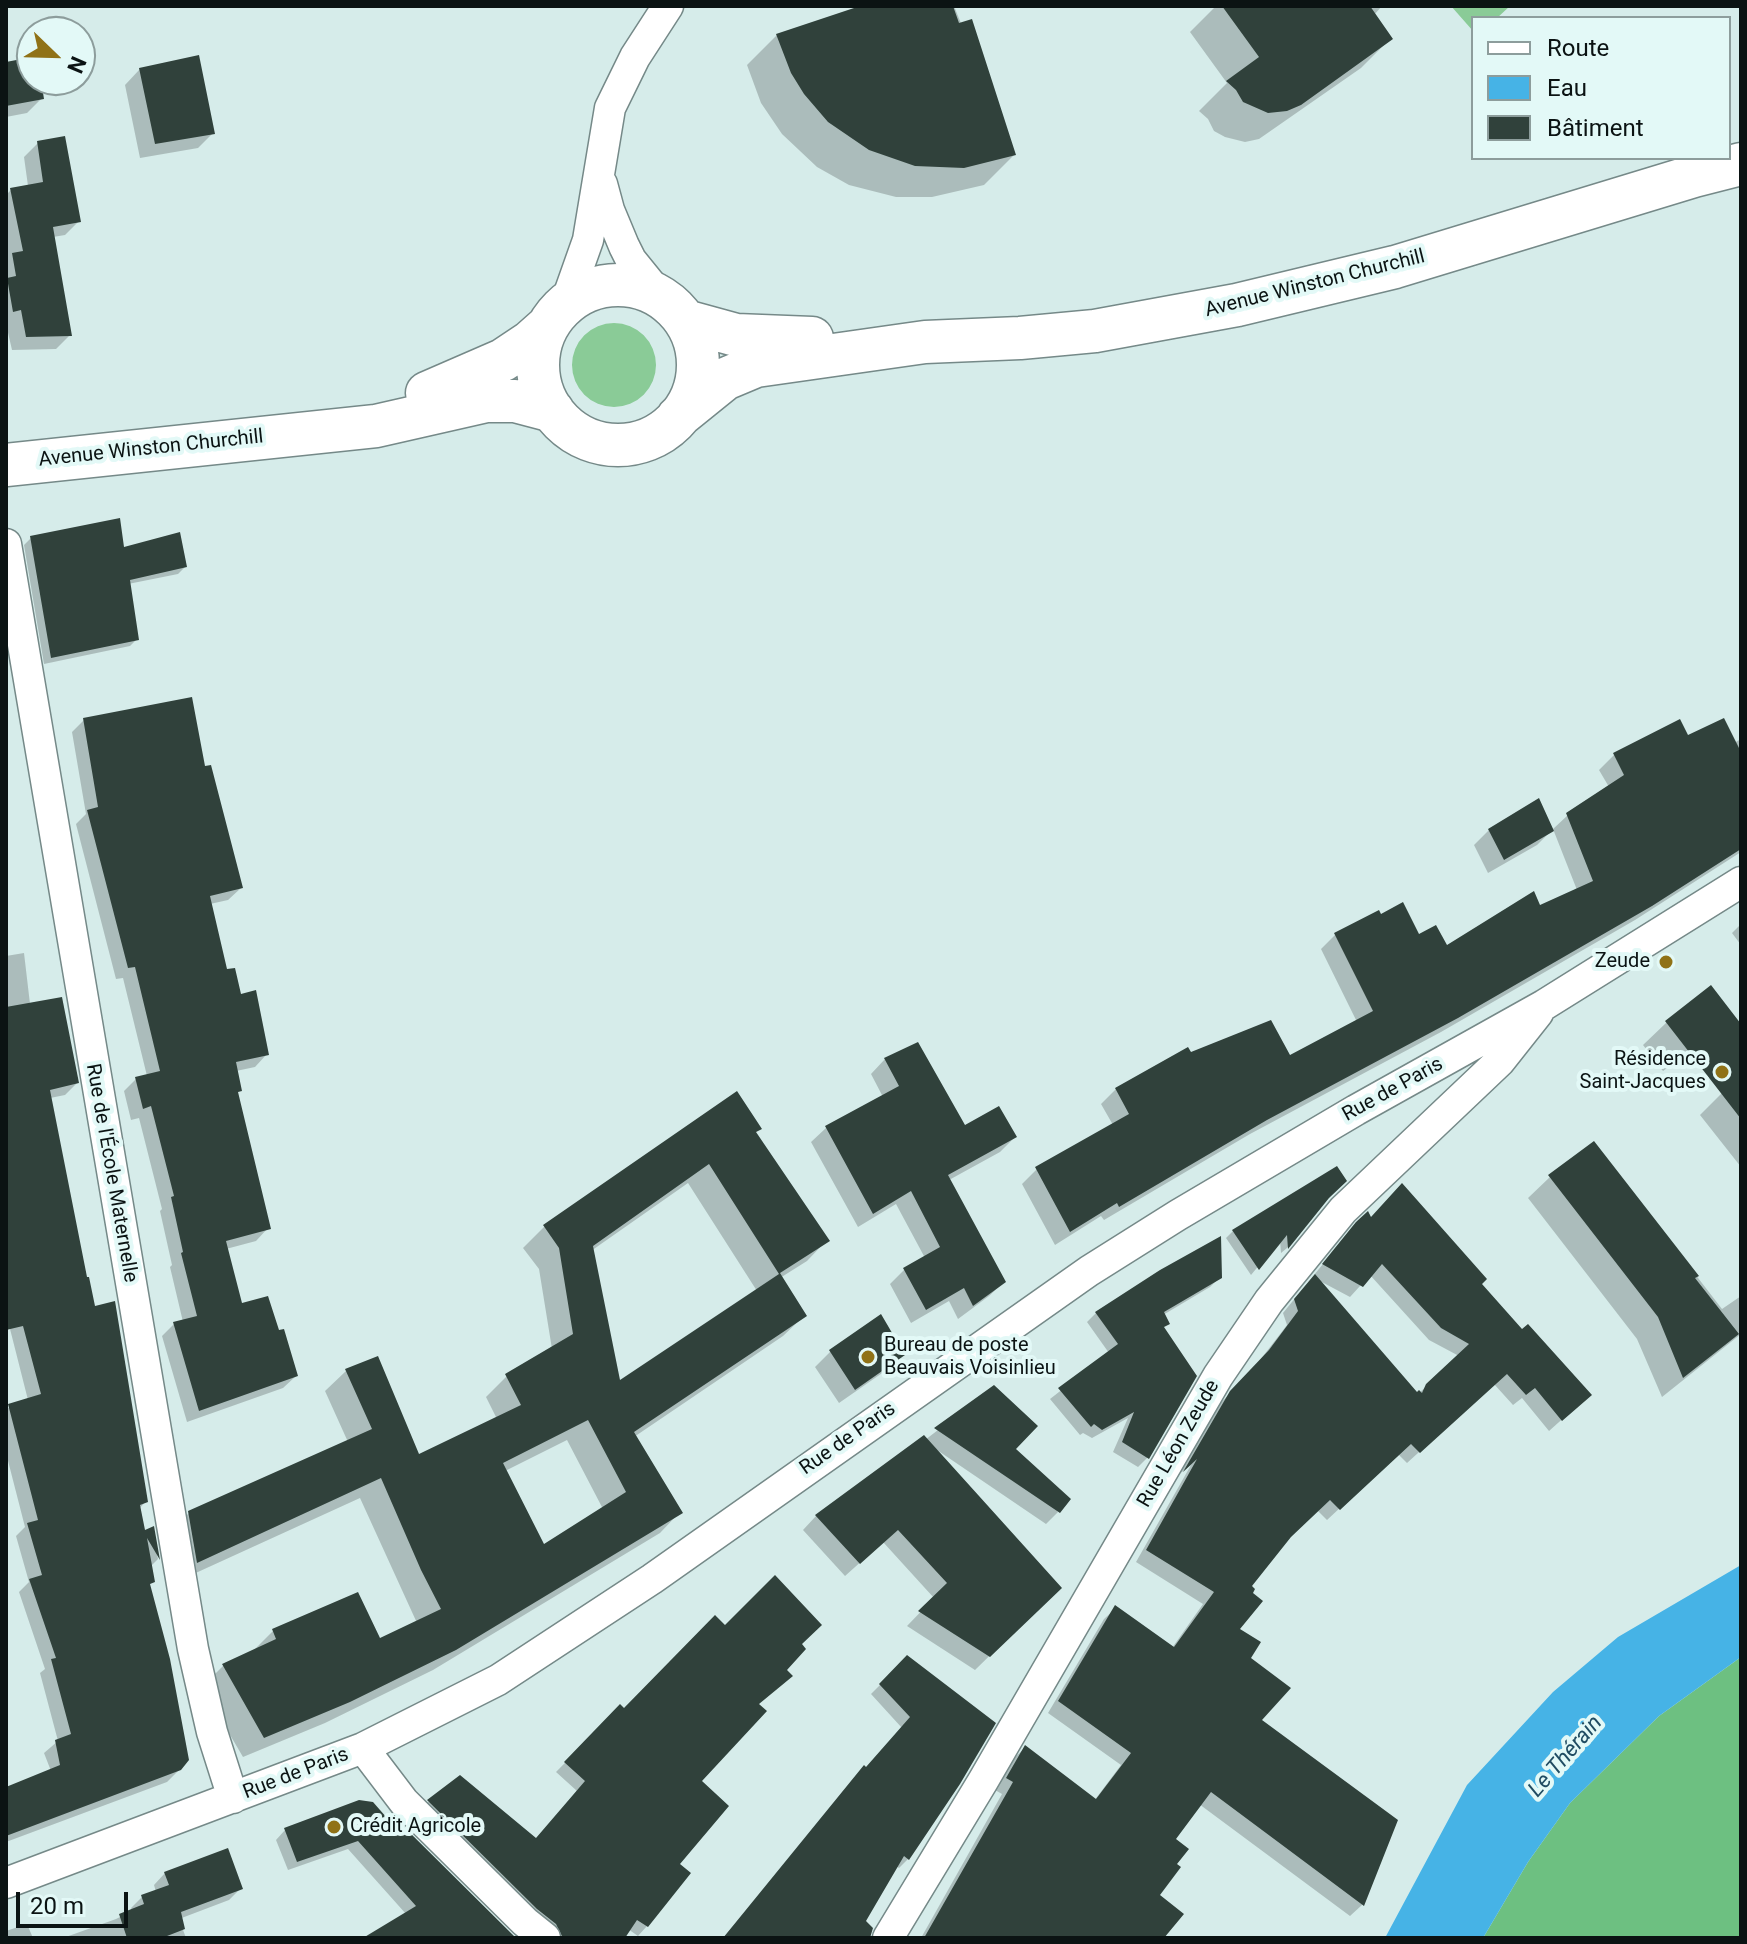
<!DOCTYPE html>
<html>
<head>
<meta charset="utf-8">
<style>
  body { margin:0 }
  #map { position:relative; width:1747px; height:1944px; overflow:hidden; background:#d6ecea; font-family:Roboto,sans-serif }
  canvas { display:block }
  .frame { position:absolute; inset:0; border:8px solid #0b1313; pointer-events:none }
  .legend { position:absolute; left:1471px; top:16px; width:260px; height:144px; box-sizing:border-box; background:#e3f9f7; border:2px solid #8d9d9c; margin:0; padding:10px 14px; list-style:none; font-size:24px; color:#0b1313 }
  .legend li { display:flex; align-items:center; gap:16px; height:40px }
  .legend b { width:40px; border:2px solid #8d9d9c }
  .north { position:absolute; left:16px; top:16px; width:80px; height:80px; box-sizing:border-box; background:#e3f9f7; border:2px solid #8d9d9c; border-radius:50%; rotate:113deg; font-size:22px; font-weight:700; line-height:32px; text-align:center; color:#0b1313 }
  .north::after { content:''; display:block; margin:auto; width:28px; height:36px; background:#907217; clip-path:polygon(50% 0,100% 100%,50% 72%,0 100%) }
  .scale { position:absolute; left:16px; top:1892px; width:112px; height:36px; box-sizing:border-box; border:4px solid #0b1313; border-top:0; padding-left:10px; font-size:24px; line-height:28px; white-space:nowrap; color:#0b1313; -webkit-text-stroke:6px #e3f9f7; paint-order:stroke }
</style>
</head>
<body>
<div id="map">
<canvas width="1747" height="1944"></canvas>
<div class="frame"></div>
<ul class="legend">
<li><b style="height:10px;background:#fff"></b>Route</li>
<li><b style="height:22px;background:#46b3e6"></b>Eau</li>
<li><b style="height:22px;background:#30413b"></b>Bâtiment</li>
</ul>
<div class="north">N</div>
<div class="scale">20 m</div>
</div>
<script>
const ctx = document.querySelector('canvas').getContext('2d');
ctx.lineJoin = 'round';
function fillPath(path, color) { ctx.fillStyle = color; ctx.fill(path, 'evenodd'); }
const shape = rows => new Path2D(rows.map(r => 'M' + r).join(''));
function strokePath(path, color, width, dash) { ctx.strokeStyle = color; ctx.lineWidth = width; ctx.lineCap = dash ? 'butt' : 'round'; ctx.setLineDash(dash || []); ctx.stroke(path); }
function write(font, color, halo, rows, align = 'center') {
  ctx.font = font + ' Roboto,sans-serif'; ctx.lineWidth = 8; ctx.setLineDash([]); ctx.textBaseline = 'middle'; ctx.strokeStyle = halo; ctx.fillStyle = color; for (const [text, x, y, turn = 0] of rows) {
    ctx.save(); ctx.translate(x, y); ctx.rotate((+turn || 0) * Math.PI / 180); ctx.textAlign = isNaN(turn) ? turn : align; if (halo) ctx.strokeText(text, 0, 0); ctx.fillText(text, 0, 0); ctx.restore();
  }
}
fillPath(shape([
  [1451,6,1510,6,1497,18,1473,18,1473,31],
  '572 365a42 42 0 1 1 84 0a42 42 0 1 1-84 0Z'
]), '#8acb97');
fillPath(shape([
  [1741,1657,1741,1938,1483,1938,1528,1862,1570,1803,1659,1716]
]), '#6dc081');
fillPath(shape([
  [1741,1565,1741,1657,1659,1716,1570,1803,1528,1862,1483,1938,1385,1938,1467,1785,1553,1692,1618,1637]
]), '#46b3e6');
fillPath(shape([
  [867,6,954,6,1014,155,984,185,932,197,896,197,849,185,817,167,782,134,761,103,747,65,777,35],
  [1216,6,1382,6,1374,15,1390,39,1361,68,1259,139,1245,142,1225,137,1214,131,1208,119,1199,111,1227,83,1190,32],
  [32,59,32,80,39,80,42,98,27,113,6,117,6,64],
  [140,69,213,133,198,148,140,158,125,85],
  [38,143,79,221,65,235,53,237,70,335,56,349,12,350,6,324,6,195,11,190,28,186,24,157],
  [31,538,123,549,185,567,178,574,128,584,137,639,130,646,44,664,24,545],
  [84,720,203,769,241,888,228,900,210,904,225,972,267,1054,255,1067,236,1071,240,1090,236,1094,268,1228,256,1241,226,1249,241,1305,296,1376,283,1388,187,1422,162,1336,174,1324,183,1322,170,1267,172,1265,160,1211,162,1209,139,1118,131,1120,124,1091,136,1079,147,1076,123,978,116,979,76,824,86,814,72,732],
  [1679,722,1687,737,1734,743,1741,739,1741,852,1635,920,1441,1032,1250,1134,1104,1220,1101,1216,1055,1245,1022,1184,1037,1169,1113,1125,1101,1104,1116,1089,1191,1055,1289,1058,1357,1022,1321,949,1335,935,1419,937,1446,948,1577,890,1553,829,1568,815,1609,787,1599,770,1614,755],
  [1489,830,1552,830,1537,845,1488,873,1474,845],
  [1741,924,1741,945,1732,933],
  [24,953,30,1004,77,1083,65,1095,50,1098,6,1272,6,956],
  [1710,988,1709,1038,1663,1071,1643,1045,1666,1023],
  [885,1059,964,1128,1015,1137,1000,1152,949,1180,1004,1282,989,1296,958,1319,949,1301,911,1323,890,1284,904,1270,925,1258,896,1204,858,1227,811,1142,826,1128,883,1097,871,1074],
  [1741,1080,1741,1167,1700,1115,1721,1094],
  [737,1094,759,1129,755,1133,827,1240,807,1261,780,1278,804,1316,783,1336,634,1437,680,1512,660,1533,433,1670,325,1723,243,1757,202,1687,223,1666,251,1653,273,1631,379,1640,417,1623,360,1498,176,1582,168,1534,189,1513,348,1442,325,1391,346,1371,418,1457,497,1419,486,1397,507,1376,552,1349,539,1269,523,1248,544,1227],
  [688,1183,757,1291,619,1383,591,1251],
  [567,1440,603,1509,543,1547,505,1471],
  [1594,1143,1722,1309,1741,1296,1741,1334,1662,1397,1637,1339,1528,1198,1550,1177],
  [1326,1199,1287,1248,1281,1253,1280,1240,1251,1275,1226,1238,1233,1231],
  [1371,1220,1479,1284,1577,1406,1549,1431,1522,1398,1513,1405,1494,1384,1407,1463,1398,1454,1327,1520,1317,1510,1288,1538,1249,1587,1237,1629,1248,1658,1259,1721,1396,1821,1362,1905,1350,1916,1199,1804,1173,1839,1174,1864,1157,1895,1161,1938,921,1938,1002,1794,995,1790,1013,1759,1025,1748,1094,1801,1121,1765,1048,1713,1104,1619,1116,1608,1172,1648,1203,1604,1136,1562,1191,1465,1178,1475,1218,1406,1257,1364,1287,1325,1283,1313,1345,1237],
  [1370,1275,1429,1340,1459,1356,1417,1395,1318,1280,1350,1297],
  [1220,1277,1210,1287,1163,1315,1147,1458,1138,1467,1113,1452,1128,1418,1092,1438,1083,1433,1080,1435,1050,1399,1109,1353,1087,1322,1096,1313],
  [20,1314,146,1501,139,1509,144,1533,152,1529,158,1559,150,1567,153,1581,148,1586,180,1769,167,1782,6,1842,6,1790,51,1771,44,1753,58,1741,40,1673,45,1669,19,1592,29,1582,16,1536,25,1527,6,1453,6,1409,28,1400,9,1325],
  [830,1352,903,1354,888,1369,839,1403,815,1367],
  [994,1387,1013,1449,1058,1512,1046,1524,937,1450,1059,1588,975,1670,907,1626,934,1598,883,1542,845,1576,803,1530,816,1516,925,1440],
  [725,1628,800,1644,700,1781,678,1864,647,1926,638,1936,628,1929,622,1938,550,1938,419,1811,429,1801,536,1840,577,1791,556,1772,620,1707,624,1710],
  [907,1658,958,1783,908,1859,899,1868,896,1866,855,1938,723,1938,902,1728,871,1694],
  [394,1828,513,1938,379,1938,406,1914,348,1849,288,1870,276,1840,285,1830],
  [165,1873,240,1889,229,1900,179,1919,186,1938,63,1938,116,1919,132,1911,131,1908,142,1897,156,1892,154,1885],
  [27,1924,33,1938,6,1938,6,1931]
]), '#0003');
fillPath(shape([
  [860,6,953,6,959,23,972,19,1016,155,964,168,915,166,869,150,828,122,804,94,791,73,776,34],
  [1222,6,1370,6,1393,39,1301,105,1287,111,1268,113,1243,102,1236,90,1226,81,1259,57],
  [199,55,215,134,155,144,139,68],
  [32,57,32,80,41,80,44,99,6,106,6,62],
  [65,136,81,222,53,227,72,336,26,337,21,310,13,312,7,278,16,276,12,253,23,251,10,188,43,182,37,141],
  [120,518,124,547,180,532,187,567,130,580,139,640,51,658,30,536],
  [192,697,205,766,211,765,243,888,210,896,227,969,235,968,241,994,256,990,269,1055,236,1062,242,1091,238,1092,271,1229,226,1241,242,1303,268,1296,279,1330,284,1329,298,1376,199,1411,173,1322,197,1316,181,1253,183,1252,171,1197,174,1196,151,1106,143,1109,135,1077,160,1071,135,967,128,968,87,810,98,807,83,718],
  [1724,718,1741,752,1741,849,1652,906,1458,1018,1267,1120,1119,1207,1117,1203,1070,1232,1035,1167,1129,1114,1115,1088,1188,1047,1191,1052,1271,1020,1290,1055,1373,1011,1334,933,1379,910,1381,914,1403,902,1419,934,1436,925,1447,945,1534,891,1540,905,1593,881,1566,813,1624,775,1613,753,1680,719,1688,735],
  [1539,798,1554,831,1504,860,1488,829],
  [1711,985,1741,1024,1741,1119,1665,1021],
  [62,997,79,1083,50,1090,87,1277,89,1277,95,1306,115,1301,148,1502,140,1505,145,1530,154,1526,160,1560,147,1538,155,1582,150,1584,170,1659,189,1760,181,1770,6,1836,6,1787,60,1765,55,1740,71,1734,51,1659,56,1658,29,1579,42,1575,27,1523,38,1520,8,1404,41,1394,23,1326,6,1330,6,1007],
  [918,1042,965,1125,999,1106,1017,1137,948,1175,1006,1282,973,1306,964,1288,926,1310,903,1268,940,1247,911,1191,873,1214,825,1126,899,1086,884,1058],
  [737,1091,762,1129,756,1132,830,1241,780,1273,807,1316,634,1432,683,1513,456,1650,350,1702,264,1738,222,1664,276,1639,272,1629,358,1592,380,1638,441,1609,421,1570,381,1478,197,1563,188,1511,372,1429,345,1369,378,1356,419,1454,521,1405,505,1374,573,1334,559,1248,543,1225],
  [709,1164,779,1274,620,1380,593,1246],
  [588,1420,626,1492,544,1544,503,1463],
  [1594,1141,1699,1276,1695,1278,1739,1334,1683,1378,1658,1317,1548,1175],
  [1337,1166,1347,1181,1329,1198,1288,1249,1287,1235,1259,1270,1232,1230],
  [1402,1183,1487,1279,1482,1284,1522,1329,1528,1324,1592,1395,1562,1421,1535,1388,1526,1395,1507,1374,1420,1453,1411,1444,1340,1510,1330,1500,1291,1537,1252,1586,1255,1589,1253,1593,1263,1601,1240,1629,1261,1642,1251,1658,1291,1688,1262,1720,1398,1820,1364,1906,1211,1792,1176,1839,1189,1849,1177,1864,1181,1867,1160,1895,1184,1914,1164,1938,924,1938,1013,1782,1006,1778,1025,1745,1096,1799,1131,1753,1058,1701,1115,1605,1174,1647,1214,1592,1146,1550,1197,1459,1183,1472,1230,1391,1269,1350,1298,1311,1294,1299,1315,1274,1417,1392,1419,1390,1422,1393,1426,1384,1469,1344,1441,1328,1382,1264,1363,1287,1322,1264,1356,1222,1368,1211,1371,1217],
  [1221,1236,1222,1278,1164,1312,1170,1324,1164,1327,1197,1376,1149,1459,1122,1442,1134,1412,1102,1430,1094,1424,1091,1427,1058,1388,1118,1344,1095,1312,1160,1270],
  [881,1314,905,1355,855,1390,829,1350],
  [994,1385,1038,1426,1016,1449,1071,1499,1060,1513,934,1428],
  [924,1435,1062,1588,990,1657,918,1611,947,1583,898,1530,860,1564,815,1515],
  [775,1575,822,1625,802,1644,806,1649,787,1670,793,1676,759,1704,767,1711,702,1781,729,1806,680,1864,691,1873,648,1927,637,1920,625,1938,563,1938,556,1924,537,1909,427,1800,460,1775,536,1838,585,1781,564,1762,620,1704,624,1708,715,1615,725,1625],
  [907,1655,996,1723,960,1784,909,1860,904,1856,866,1921,873,1928,870,1938,723,1938,864,1765,866,1767,910,1717,879,1684],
  [359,1800,373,1802,394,1826,399,1822,516,1938,363,1938,416,1906,358,1841,297,1862,284,1828],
  [228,1848,243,1889,181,1912,185,1929,162,1938,127,1938,119,1914,144,1904,141,1895,169,1885,164,1872]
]), '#30413b');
const minor = shape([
  [602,184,609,210,624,246,631,260,661,297],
  [565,305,588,240,610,108,635,57,668,6],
  [6,544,193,1649,212,1732,233,1798],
  [363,1748,404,1802,525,1922,545,1938],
  [6,1883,363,1748,498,1680,652,1579,1089,1271,1178,1215,1356,1110,1544,1005,1741,882],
  [888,1938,983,1781,1218,1376,1269,1301,1343,1210,1500,1061,1538,1013]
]);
const secondary = shape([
  '538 365a80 80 0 1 1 160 0a80 80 0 1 1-160 0Z',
  [685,321,736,335,812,338],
  [427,393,503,360,530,342,548,326],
  [678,417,725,379,756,366,925,342,1020,338,1095,331,1237,305,1395,267,1694,176,1741,164],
  [6,465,376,426,486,401,515,401,553,411]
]);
strokePath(minor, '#758988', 33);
strokePath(secondary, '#758988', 45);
strokePath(minor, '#fff', 30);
strokePath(secondary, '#fff', 42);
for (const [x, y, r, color] of [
  [1666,962,8,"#907217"],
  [1722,1072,8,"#907217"],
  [868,1357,8,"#907217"],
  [334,1827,8,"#907217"]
]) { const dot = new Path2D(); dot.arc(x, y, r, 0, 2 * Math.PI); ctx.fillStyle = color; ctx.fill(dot); strokePath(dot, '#e3f9f7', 3); }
write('20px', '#0b1313', '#e3f9f7', [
  ["Avenue Winston Churchill",1315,284,-14],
  ["Avenue Winston Churchill",151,449,-6],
  ["Rue de Paris",1393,1090,-29],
  ["Rue de l'École Maternelle",111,1173,80],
  ["Rue de Paris",848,1439,-35],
  ["Rue Léon Zeude",1179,1444,-60],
  ["Rue de Paris",296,1774,-21]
]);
write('20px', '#0b1313', '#e3f9f7', [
  ["Zeude",1650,962],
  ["Résidence",1706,1060],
  ["Saint-Jacques",1706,1083],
  ["Bureau de poste",884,1346,"left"],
  ["Beauvais Voisinlieu",884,1369,"left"],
  ["Crédit Agricole",350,1827,"left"]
], 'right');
write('italic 22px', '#204c62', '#e3f9f7', [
  ["Le Thérain",1566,1757,-49]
]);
</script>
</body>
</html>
